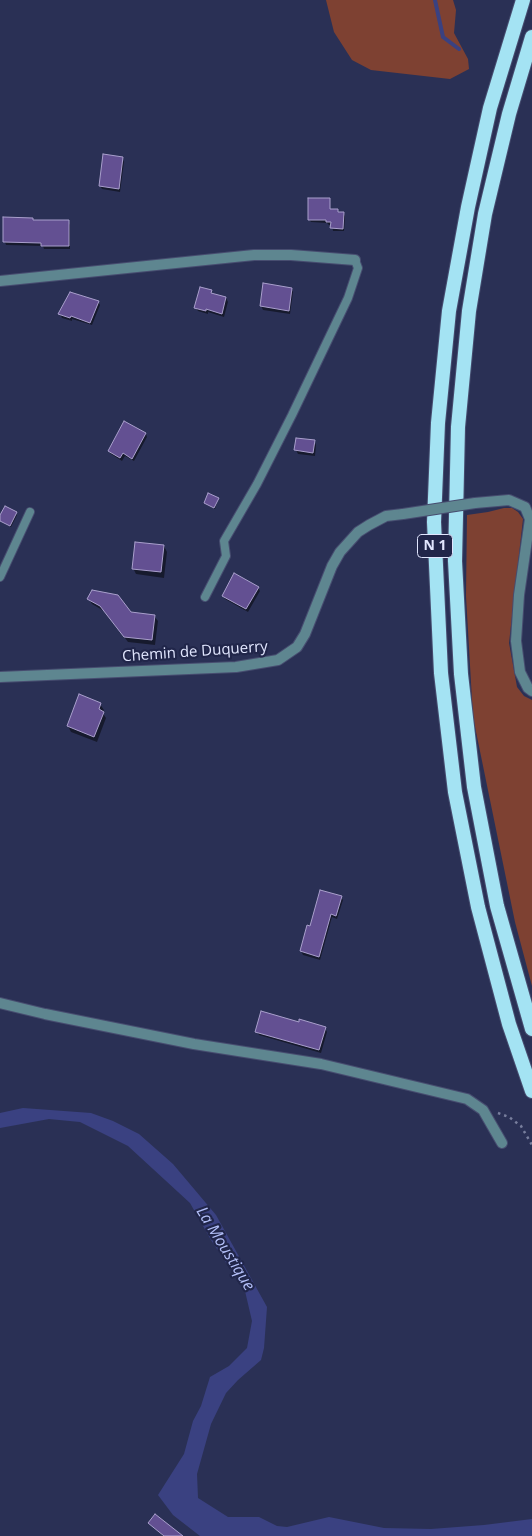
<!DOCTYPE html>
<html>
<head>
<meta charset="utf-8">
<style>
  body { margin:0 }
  canvas { display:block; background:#2a3055 }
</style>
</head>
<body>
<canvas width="532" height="1536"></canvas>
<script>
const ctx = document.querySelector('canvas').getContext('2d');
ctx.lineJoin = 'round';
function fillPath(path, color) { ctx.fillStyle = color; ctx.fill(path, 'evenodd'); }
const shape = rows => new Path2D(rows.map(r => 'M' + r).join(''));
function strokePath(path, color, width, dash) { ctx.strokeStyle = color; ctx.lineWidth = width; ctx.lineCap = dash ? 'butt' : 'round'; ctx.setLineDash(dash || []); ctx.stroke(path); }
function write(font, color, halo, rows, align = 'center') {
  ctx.font = font + ' "Open Sans",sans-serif'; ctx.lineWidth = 4.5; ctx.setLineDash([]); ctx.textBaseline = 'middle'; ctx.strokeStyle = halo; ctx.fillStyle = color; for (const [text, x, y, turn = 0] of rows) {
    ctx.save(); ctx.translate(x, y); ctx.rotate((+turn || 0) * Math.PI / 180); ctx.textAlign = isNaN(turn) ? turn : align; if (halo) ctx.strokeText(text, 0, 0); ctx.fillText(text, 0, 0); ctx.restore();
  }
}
fillPath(shape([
  [326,0,453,0,456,10,454,33,468,59,469,69,450,79,371,70,352,60,334,32],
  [504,508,512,508,518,512,523,519,509,643,517,687,524,696,532,700,532,986,515,922,473,717,466,596,467,515,488,512]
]), '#7e4132');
fillPath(shape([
  [23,1108,91,1113,113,1121,139,1134,173,1164,216,1215,267,1307,264,1348,261,1360,238,1380,226,1393,211,1424,197,1474,198,1498,228,1517,259,1517,277,1526,287,1527,329,1517,384,1528,431,1529,484,1525,532,1519,532,1536,200,1536,173,1515,158,1495,184,1454,193,1421,201,1406,210,1377,229,1366,247,1348,252,1321,245,1291,211,1240,190,1203,128,1146,80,1122,49,1119,0,1128,0,1113]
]), '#3a4181');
fillPath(shape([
  [122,158,124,162,120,192,102,189,100,186],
  [329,200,330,210,337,210,339,213,343,214,345,216,344,231,333,231,332,225,329,225,327,223,311,222,309,219],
  [34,222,68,222,70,225,70,249,44,249,43,246,6,245,5,242],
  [264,285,291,289,293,292,290,314,263,310,261,306],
  [211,291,213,295,226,298,228,302,224,317,208,312,208,314,198,311,196,308],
  [98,302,100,305,92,325,72,319,72,321,62,318,60,314],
  [125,423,146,434,147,437,134,461,125,456,122,461,111,454,109,451],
  [314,441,316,445,315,456,298,454,296,450],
  [218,499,215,509,205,503],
  [6,507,17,515,11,527,0,521],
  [164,546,167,552,164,578,136,574,133,568],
  [258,588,260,591,248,612,225,599,223,596],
  [89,599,131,613,154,616,158,621,155,645,128,642,104,611,92,604],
  [100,704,104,710,102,712,106,718,97,742,71,732,68,726],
  [341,897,343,900,337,919,332,917,320,960,303,955,301,951,311,927],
  [299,1024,325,1028,327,1032,321,1053,259,1035,257,1032],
  [149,1523,179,1536,163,1536]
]), '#0007');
strokePath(shape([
  [435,0,443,37,459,49]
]), '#3a4181', 4);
const building = shape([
  [103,154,123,157,119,189,99,186,103,154],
  [308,198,330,198,330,209,338,209,338,212,344,212,343,229,330,228,331,222,326,222,326,220,308,220,308,198],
  [3,217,33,218,33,220,69,220,69,246,41,246,41,243,3,242,3,217],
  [263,283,292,288,289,311,260,306,263,283],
  [200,287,212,290,211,293,226,297,222,314,206,309,206,311,194,308,200,287],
  [70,292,99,301,90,323,71,316,70,318,58,314,70,292],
  [124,421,146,433,132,459,123,453,120,458,108,451,124,421],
  [296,438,315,440,313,453,294,450,296,438],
  [208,493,219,498,214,508,204,503,208,493],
  [5,506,17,512,10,526,0,521,0,515,5,506],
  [135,542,164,545,161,572,132,569,135,542],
  [234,573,259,587,246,609,222,596,234,573],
  [92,590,118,595,131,612,155,615,152,640,124,637,100,606,87,599,92,590],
  [79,694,101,703,99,709,104,712,94,737,67,726,79,694],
  [320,890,342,896,336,916,331,914,319,957,300,951,307,925,310,926,320,890],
  [261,1011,299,1022,299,1019,326,1027,319,1050,255,1032,261,1011],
  [155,1514,183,1536,164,1536,148,1523,155,1514]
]);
fillPath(building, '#635092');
strokePath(building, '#a99fcc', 1);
const service = shape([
  [0,577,30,512],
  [205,597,226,556,224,541,257,484,292,415,348,298,358,268,355,260]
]);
const minor = shape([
  [0,281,254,255,291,255,355,260],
  [475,503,509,500,525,507,530,519,519,595,516,641,520,672,528,688,532,691],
  [0,677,236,667,278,660,297,647,305,634,332,566,340,552,358,532,369,525,386,516,403,514],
  [0,1003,45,1014,194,1044,321,1064,467,1099,483,1110,502,1143]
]);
const trunk = shape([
  [523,0,490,108,468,207,449,311,438,423,434,522,441,673,455,792,478,907,509,1024,532,1091],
  [532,37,509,114,485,214,469,311,458,427,455,561,461,674,474,787,497,906,532,1029]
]);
strokePath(service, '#474d70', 10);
strokePath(minor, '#474d70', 12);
strokePath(trunk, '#474d70', 16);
strokePath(shape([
  [498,1113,509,1117,521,1126,532,1145]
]), '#787e9d', 2.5, [2.5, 4]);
strokePath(service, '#5e8690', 8);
strokePath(minor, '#5e8690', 10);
strokePath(trunk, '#a4e3f3', 14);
const minorBridge = shape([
  [403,514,475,503]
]);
strokePath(minorBridge, '#474d70', 12, []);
strokePath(minorBridge, '#5e8690', 10);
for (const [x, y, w] of [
  [435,546,35]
]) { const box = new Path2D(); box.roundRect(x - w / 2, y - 11.5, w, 23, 4); ctx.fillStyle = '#21264a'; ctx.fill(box); strokePath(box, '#e1e6fe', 1); }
write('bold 14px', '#e1e6fe', null, [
  ["N 1",435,546]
]);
write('15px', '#e1e6fe', '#21264a', [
  ["Chemin de Duquerry",195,652,-4]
]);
write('italic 16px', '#b4c0f9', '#21264a', [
  ["La Moustique",225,1249,58]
]);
</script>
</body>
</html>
